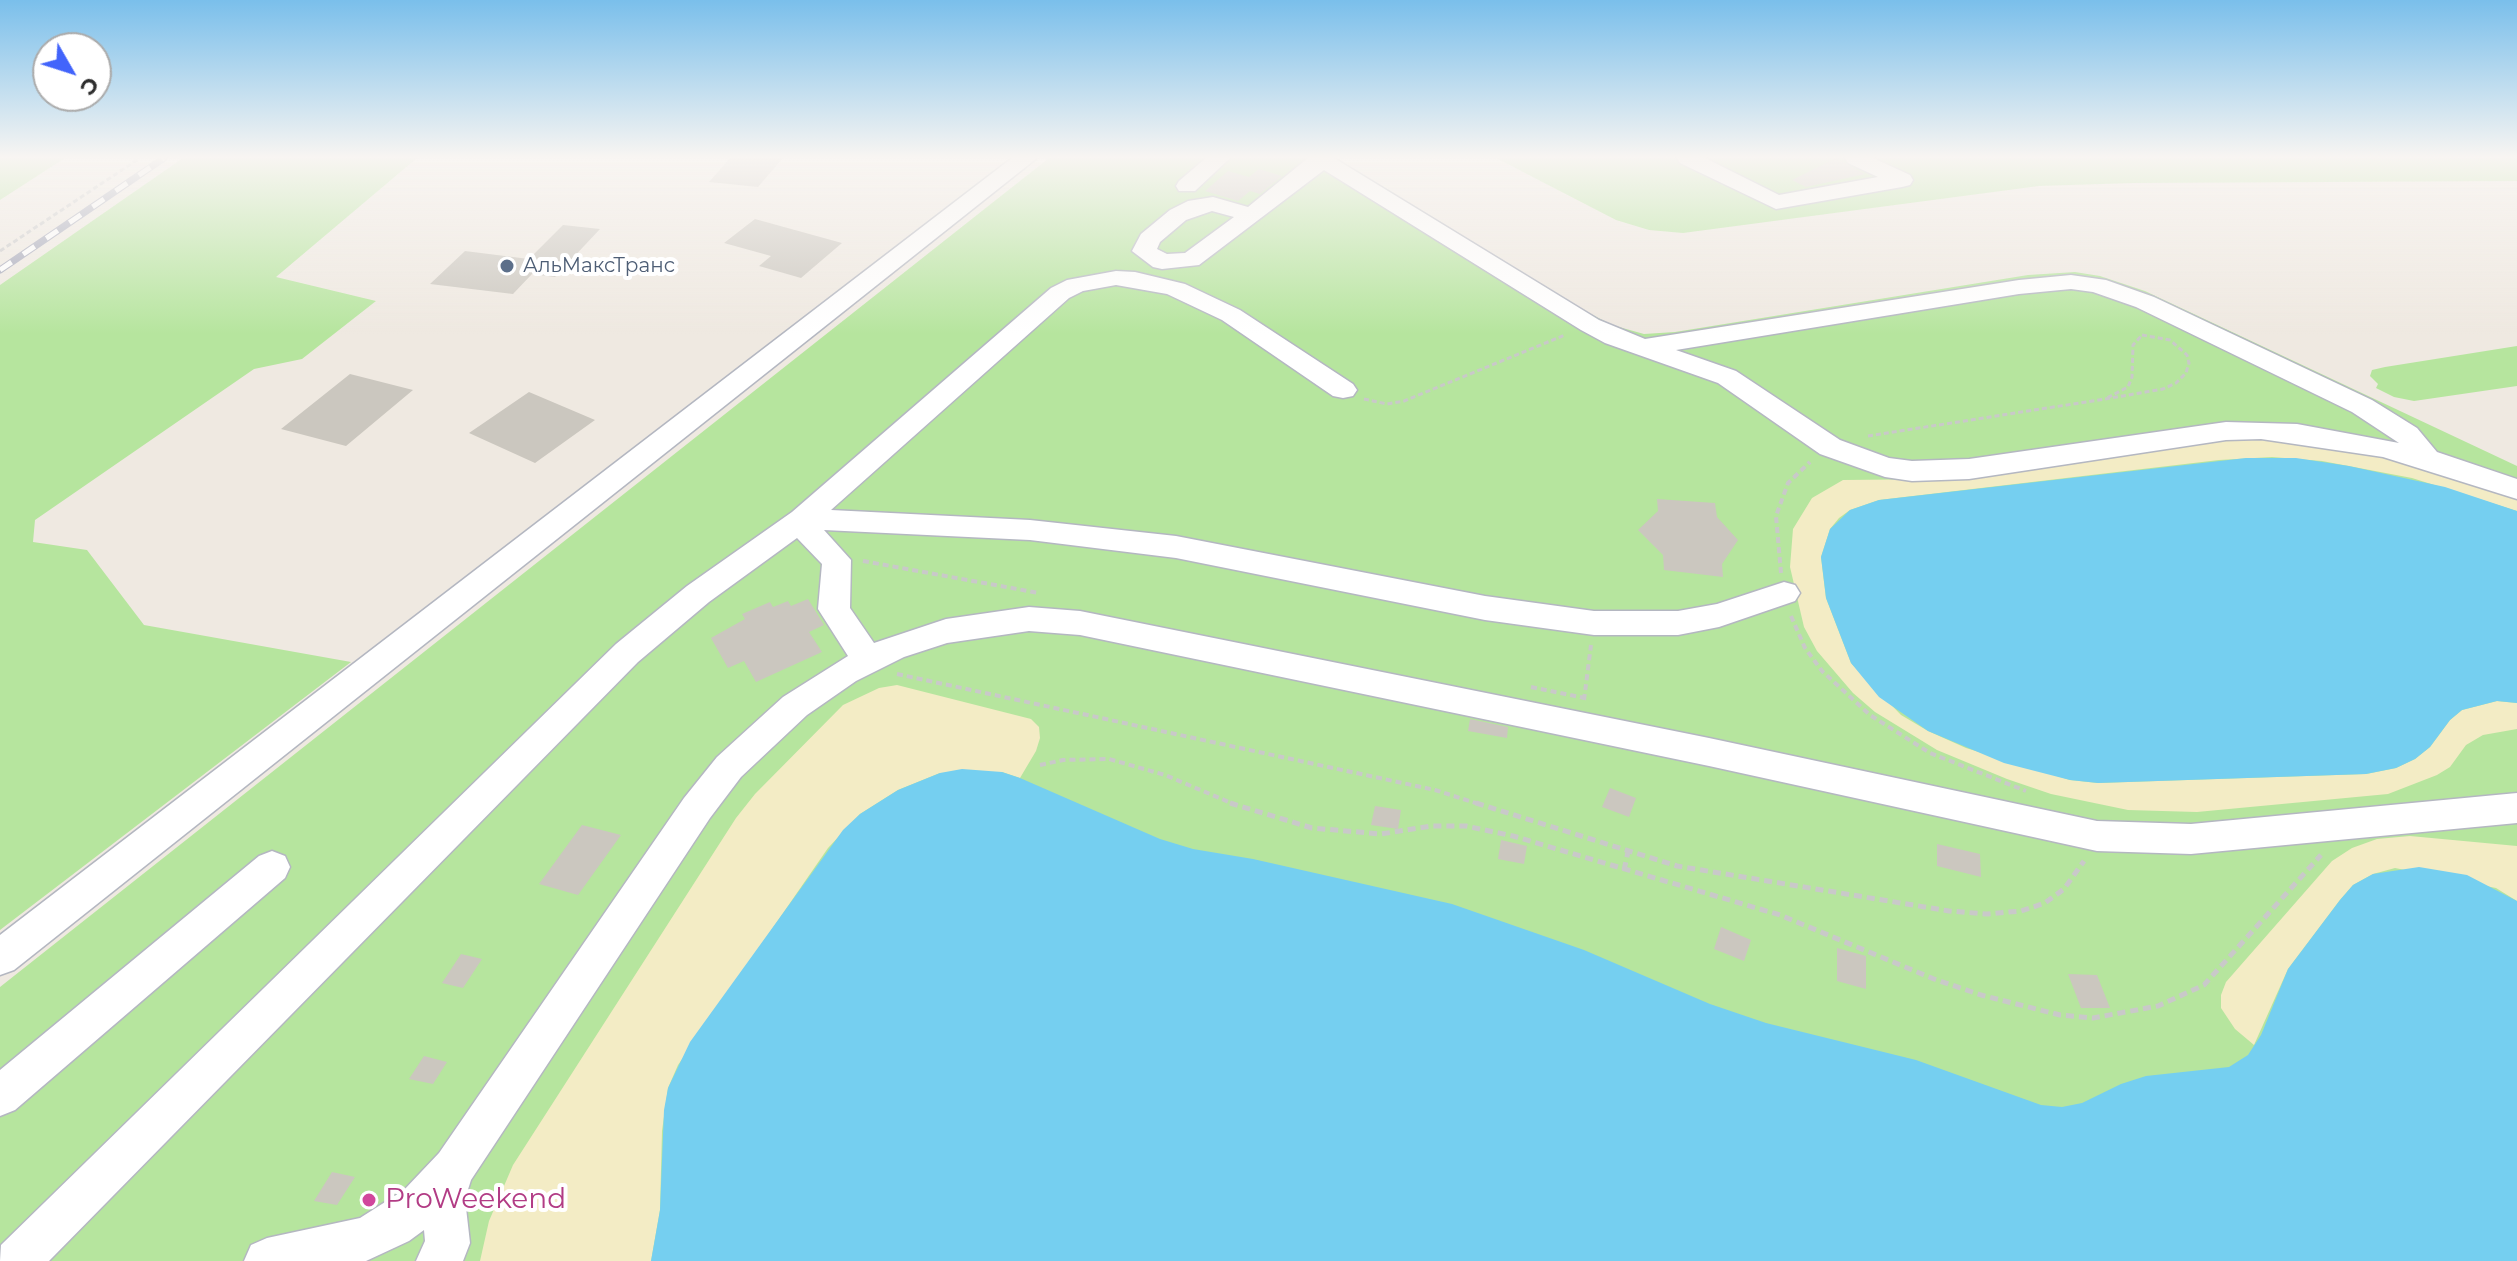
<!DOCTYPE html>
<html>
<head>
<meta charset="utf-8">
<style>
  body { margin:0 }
  #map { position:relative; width:2517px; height:1261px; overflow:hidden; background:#efe9e1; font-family:Montserrat,sans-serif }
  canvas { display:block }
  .north { position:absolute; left:32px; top:32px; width:80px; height:80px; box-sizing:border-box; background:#fff; border:2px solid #ababab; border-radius:50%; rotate:129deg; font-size:22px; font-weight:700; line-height:32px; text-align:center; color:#2e2e2e }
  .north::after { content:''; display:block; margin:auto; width:28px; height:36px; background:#4264fb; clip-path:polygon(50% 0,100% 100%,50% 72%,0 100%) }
</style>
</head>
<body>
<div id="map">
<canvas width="2517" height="1261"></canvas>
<div class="north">С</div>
</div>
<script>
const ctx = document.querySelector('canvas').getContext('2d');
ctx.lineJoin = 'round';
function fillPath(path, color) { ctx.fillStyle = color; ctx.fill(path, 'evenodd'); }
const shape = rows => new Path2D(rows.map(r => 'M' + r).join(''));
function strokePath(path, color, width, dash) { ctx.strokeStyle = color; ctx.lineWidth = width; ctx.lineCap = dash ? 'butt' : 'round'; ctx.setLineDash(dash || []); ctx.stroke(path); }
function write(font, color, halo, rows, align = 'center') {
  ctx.font = font + ' Montserrat,sans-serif'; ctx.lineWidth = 8; ctx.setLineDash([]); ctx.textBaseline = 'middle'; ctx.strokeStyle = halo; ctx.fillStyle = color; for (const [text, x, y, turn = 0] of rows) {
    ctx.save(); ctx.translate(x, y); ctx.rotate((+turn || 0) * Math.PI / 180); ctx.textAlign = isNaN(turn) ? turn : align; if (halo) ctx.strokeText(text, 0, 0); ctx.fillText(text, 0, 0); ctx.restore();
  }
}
fillPath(shape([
  [0,158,65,158,0,200],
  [183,158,417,158,276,277,376,301,302,359,254,369,35,520,33,542,87,550,144,625,351,662,0,930,0,285],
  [1049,158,1334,158,1583,310,1612,325,1644,334,1675,332,2028,275,2075,272,2100,276,2145,291,2517,466,2517,1261,0,1261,0,987],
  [1496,158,2517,158,2517,181,2133,183,2039,186,1683,233,1649,230,1616,220],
  [2517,346,2517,386,2414,401,2394,397,2376,388,2378,384,2370,376,2372,370,2385,367]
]), '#b6e59e');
fillPath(shape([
  [2258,439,2371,453,2517,496,2517,511,2412,478,2322,461,2272,457,2219,460,1879,500,1850,510,1839,518,1830,529,1821,557,1826,598,1851,663,1901,715,1928,731,1966,748,2070,780,2098,783,2366,774,2396,768,2415,759,2430,747,2450,720,2462,710,2497,701,2517,703,2517,729,2483,735,2466,745,2450,767,2437,775,2388,794,2197,812,2128,810,2051,794,2007,779,1937,750,1875,712,1853,693,1817,651,1804,627,1790,567,1793,529,1812,498,1843,480,1946,479,2220,441],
  [897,685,1031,719,1039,727,1040,738,1036,751,1020,778,1002,772,940,773,898,790,860,814,828,848,678,1065,668,1088,662,1131,660,1210,651,1261,480,1261,489,1221,513,1165,736,818,755,794,843,705,879,688],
  [2410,836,2517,846,2517,901,2496,888,2395,868,2373,874,2353,885,2340,900,2288,969,2254,1045,2235,1029,2221,1008,2221,995,2226,982,2332,861,2352,848,2377,839]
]), '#f3ecc5');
fillPath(shape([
  [2246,458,2296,458,2349,466,2445,487,2517,511,2517,703,2497,701,2462,710,2450,720,2430,747,2415,759,2396,768,2366,774,2098,783,2070,780,2004,763,1928,731,1879,697,1851,663,1826,598,1821,557,1830,529,1850,510,1879,500],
  [962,769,1002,772,1020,778,1160,839,1193,849,1253,859,1452,904,1584,950,1710,1004,1766,1023,1916,1060,2041,1105,2062,1107,2082,1103,2121,1084,2146,1076,2229,1067,2248,1055,2261,1035,2288,969,2340,900,2353,885,2373,874,2419,867,2467,875,2517,901,2517,1261,651,1261,660,1210,664,1110,668,1088,690,1042,843,830,860,814,898,790,940,773]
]), '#75cff0');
fillPath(shape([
  [730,158,783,158,758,187,709,182],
  [1836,158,1865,174,1806,187,1792,180],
  [1259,169,1282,176,1260,194,1250,191,1238,201,1205,191,1228,171,1249,177],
  [755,219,842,243,801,278,759,266,771,256,724,243],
  [563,225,600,229,555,277,532,274,513,294,430,284,465,251,529,259],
  [350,374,413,390,346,446,281,429],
  [529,392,595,420,535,463,469,433],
  [1657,499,1715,503,1717,517,1738,540,1722,564,1723,577,1664,570,1663,555,1638,530,1658,511],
  [808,599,824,625,809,632,822,652,756,682,744,661,728,668,711,638,745,619,742,614,770,602,773,607,788,601,791,606],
  [1470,719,1508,727,1507,738,1468,731],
  [1610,788,1636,798,1629,817,1602,807],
  [1375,806,1401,810,1398,829,1371,825],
  [582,825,621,835,578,895,539,884],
  [1501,840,1527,846,1524,864,1498,859],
  [1937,844,1980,854,1981,877,1937,866],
  [1721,927,1751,940,1744,961,1714,949],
  [1837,948,1866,956,1866,989,1837,981],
  [461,954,482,959,463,988,442,983],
  [2068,974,2097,975,2110,1008,2081,1008],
  [424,1056,447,1062,433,1084,409,1079],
  [332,1172,355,1177,337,1205,314,1201]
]), '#cbc7bf');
const minor = shape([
  [1012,158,1037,158,14,970,0,975,0,935,1012,158],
  [1206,158,1230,158,1195,191,1179,191,1176,186,1179,181,1206,158],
  [1308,158,1334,158,1599,320,1645,339,2019,280,2071,275,2106,280,2154,297,2372,400,2417,428,2437,452,2517,479,2517,499,2383,457,2261,439,2226,440,1969,479,1912,481,1885,477,1820,454,1718,383,1605,343,1581,330,1324,170,1199,265,1162,269,1153,267,1132,251,1141,234,1170,210,1188,201,1213,197,1248,207,1308,158],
  [1212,211,1234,217,1185,253,1167,254,1157,249,1160,242,1186,220,1212,211],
  [2071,289,2093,292,2136,307,2352,412,2399,443,2297,424,2226,422,1969,459,1912,461,1889,458,1840,440,1736,371,1676,350,2019,294,2071,289],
  [1677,158,1705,158,1779,195,1878,177,1848,163,1845,158,1873,158,1910,175,1913,180,1910,185,1902,187,1776,209,1680,163,1677,158],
  [1116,271,1135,272,1185,284,1240,310,1353,384,1357,390,1353,396,1343,398,1333,396,1222,320,1167,294,1116,285,1083,291,1069,298,831,510,1030,520,1176,536,1485,596,1594,611,1678,611,1717,604,1784,582,1795,585,1800,593,1795,601,1719,627,1678,635,1594,635,1485,620,1176,558,1030,540,824,530,851,560,850,608,874,643,946,619,1029,607,1080,611,1709,738,2097,821,2191,824,2517,793,2517,823,2191,854,2097,851,1709,766,1080,635,1029,631,947,643,904,657,856,681,807,715,741,777,710,818,471,1180,465,1199,470,1243,463,1261,416,1261,425,1241,424,1230,409,1241,366,1261,244,1261,251,1245,267,1238,360,1218,404,1190,439,1153,684,798,717,757,783,697,848,656,818,609,822,564,797,538,709,602,638,662,49,1261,0,1261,1,1245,616,644,687,586,792,512,1051,288,1067,280,1116,271],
  [272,851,285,856,290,867,285,878,15,1110,0,1116,0,1070,259,856,272,851]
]);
strokePath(minor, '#b4b7c1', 3);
strokePath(shape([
  [0,251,140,158],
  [2142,335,2170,340,2187,355,2189,363,2186,373,2176,383,2163,389,2105,399,2128,387,2132,377,2133,345,2142,335],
  [1364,399,1387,404,1404,401,1565,335],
  [1868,436,2105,399]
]), '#c9c9c9', 3, [5, 3]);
strokePath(shape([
  [863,561,1039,593],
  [1781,573,1776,516,1788,483,1810,462],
  [1791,616,1805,648,1822,671,1870,715,1930,753,2026,791],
  [897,674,1435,790,1482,805],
  [1531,687,1585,698],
  [1584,700,1591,645],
  [1040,765,1063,760,1109,759,1165,775,1236,805]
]), '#c9c9c9', 4, [6, 4]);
strokePath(shape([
  [1230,803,1312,828,1381,834,1432,826,1466,826,1513,836,1780,915,1934,979,1981,995,2060,1015,2093,1018,2158,1006,2204,985,2321,855],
  [1476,803,1677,866,1949,911,1987,914,2021,911,2045,903,2064,889,2084,861],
  [1624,870,1628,852]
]), '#c9c9c9', 5, [8, 5]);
fillPath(minor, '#fff');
const rail = shape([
  [0,270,164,158]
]);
strokePath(rail, '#a3a6b8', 7);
strokePath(rail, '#fff', 5, [14]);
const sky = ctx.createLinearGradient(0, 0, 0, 334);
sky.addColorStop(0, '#7abfeb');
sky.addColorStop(0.47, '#f8f5f2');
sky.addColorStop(1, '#f8f5f200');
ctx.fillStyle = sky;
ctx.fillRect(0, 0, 2517, 334);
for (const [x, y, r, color] of [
  [507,266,8,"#5c6f8a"],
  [369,1200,8,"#d1479c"]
]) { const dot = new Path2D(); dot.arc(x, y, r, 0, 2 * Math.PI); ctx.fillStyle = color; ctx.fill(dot); strokePath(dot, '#fff', 3); }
write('20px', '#4e5e75', '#fff', [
  ["АльМаксТранс",523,266]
], 'left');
write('28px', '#b23c85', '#fff', [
  ["ProWeekend",385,1200]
], 'left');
</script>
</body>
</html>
